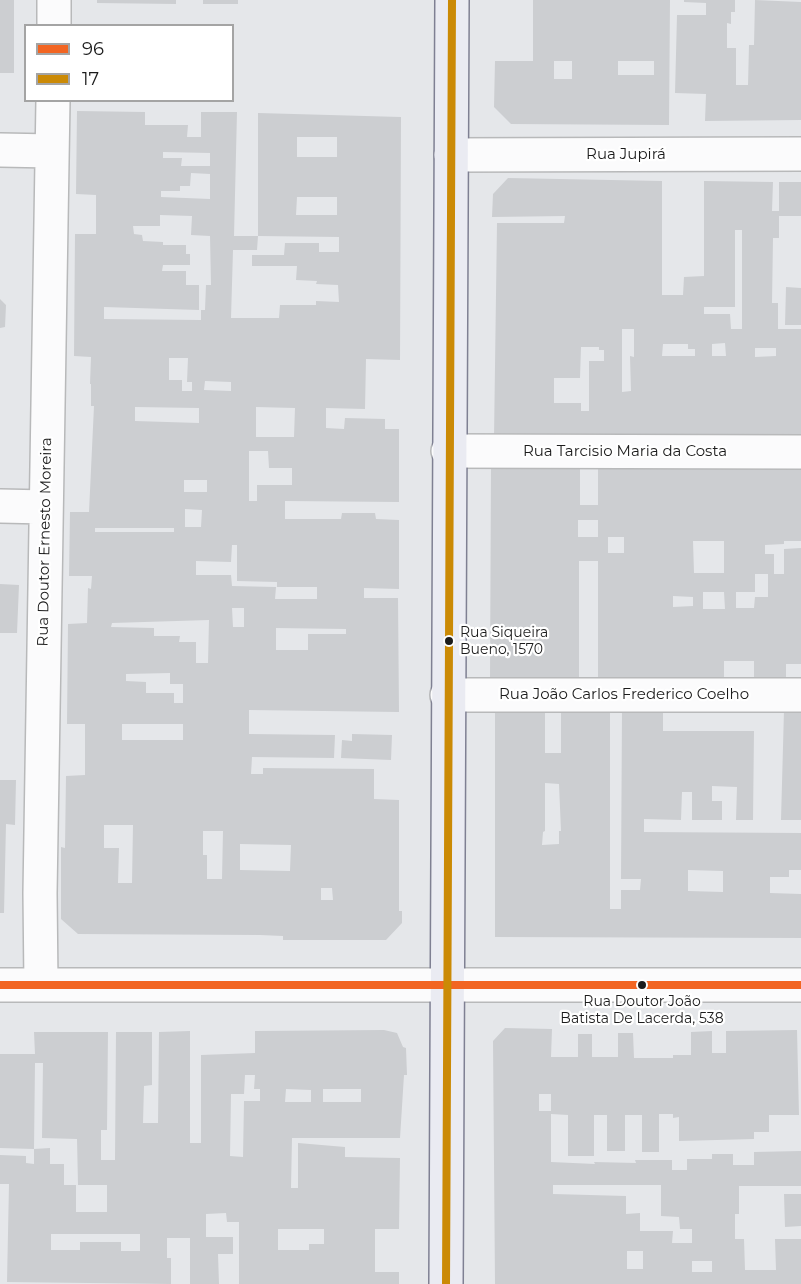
<!DOCTYPE html>
<html>
<head>
<meta charset="utf-8">
<style>
  body { margin:0 }
  #map { position:relative; width:801px; height:1284px; overflow:hidden; background:#e5e7ea; font-family:Montserrat,sans-serif }
  canvas { display:block }
  .legend { position:absolute; left:24px; top:24px; width:210px; height:78px; box-sizing:border-box; background:#fff; border:2px solid #a4a4a4; margin:0; padding:8px 10px; list-style:none; font-size:18px; color:#1c1c1c }
  .legend li { display:flex; align-items:center; gap:12px; height:30px }
  .legend b { width:30px; border:2px solid #a4a4a4 }
</style>
</head>
<body>
<div id="map">
<canvas width="801" height="1284"></canvas>
<ul class="legend">
<li><b style="height:8px;background:#f26522"></b>96</li>
<li><b style="height:8px;background:#cb8a06"></b>17</li>
</ul>
</div>
<script>
const ctx = document.querySelector('canvas').getContext('2d');
ctx.lineJoin = 'round';
function fillPath(path, color) { ctx.fillStyle = color; ctx.fill(path, 'evenodd'); }
const shape = rows => new Path2D(rows.map(r => 'M' + r).join(''));
function strokePath(path, color, width, dash) { ctx.strokeStyle = color; ctx.lineWidth = width; ctx.lineCap = dash ? 'butt' : 'round'; ctx.setLineDash(dash || []); ctx.stroke(path); }
function write(font, color, halo, rows, align = 'center') {
  ctx.font = font + ' Montserrat,sans-serif'; ctx.lineWidth = 4.5; ctx.setLineDash([]); ctx.textBaseline = 'middle'; ctx.strokeStyle = halo; ctx.fillStyle = color; for (const [text, x, y, turn = 0] of rows) {
    ctx.save(); ctx.translate(x, y); ctx.rotate((+turn || 0) * Math.PI / 180); ctx.textAlign = isNaN(turn) ? turn : align; if (halo) ctx.strokeText(text, 0, 0); ctx.fillText(text, 0, 0); ctx.restore();
  }
}
fillPath(shape([
  [0,0,14,0,14,73,0,73],
  [97,0,176,0,176,4,97,3],
  [203,0,238,0,238,4,203,4],
  [533,0,670,0,669,125,511,124,494,107,495,61,533,61],
  [554,61,572,61,572,79,554,79],
  [618,61,654,61,654,75,618,75],
  [684,0,735,0,735,12,731,12,731,24,727,23,727,48,736,48,736,85,748,85,749,45,754,45,755,0,801,2,801,120,705,121,706,94,675,93,677,15,706,15,706,3,684,2],
  [77,111,145,112,145,125,188,125,187,137,201,137,201,112,237,112,234,236,258,236,257,250,233,250,231,318,279,318,280,305,316,305,316,301,339,302,338,285,316,284,317,281,296,280,297,266,252,266,252,255,284,255,285,243,319,243,319,252,339,252,339,237,258,236,258,113,401,117,400,360,366,359,365,409,326,408,326,428,344,429,345,418,385,419,385,429,399,429,399,502,285,501,285,519,341,519,342,513,375,513,376,519,399,520,399,589,364,588,364,598,398,598,399,712,249,710,249,734,335,735,334,758,252,757,251,774,263,774,263,768,374,769,374,799,399,800,399,911,402,911,402,923,386,940,283,940,283,936,260,935,78,934,61,919,61,847,65,848,66,776,85,775,85,724,67,724,68,624,87,623,88,588,91,589,92,576,69,576,70,512,89,512,94,406,91,406,91,384,90,384,91,357,74,356,75,234,96,234,96,195,76,194],
  [297,137,337,137,337,157,297,157],
  [163,152,210,153,210,166,181,166,182,158,163,158],
  [191,173,210,174,210,199,161,197,161,191,180,191,180,186,190,186],
  [297,197,337,197,337,215,296,215],
  [160,215,192,216,191,235,210,236,211,285,206,285,205,310,201,310,201,320,104,319,104,307,199,310,199,285,186,285,186,271,162,271,163,265,190,265,190,254,186,254,186,245,163,245,163,242,143,241,142,235,134,234,133,226,160,226],
  [169,358,188,358,187,382,192,382,192,391,182,391,182,380,169,380],
  [205,381,231,382,231,391,204,390],
  [135,407,199,408,199,423,135,421],
  [256,407,295,408,294,437,256,437],
  [249,451,268,451,269,468,292,468,292,485,257,485,257,501,249,501],
  [184,480,207,480,207,492,184,492],
  [185,509,202,510,201,527,185,527],
  [95,528,174,528,174,532,95,532],
  [232,545,237,545,237,581,277,582,277,587,317,587,317,599,275,599,276,587,232,586,231,575,196,575,196,561,231,562],
  [232,608,244,608,244,627,233,627],
  [209,620,208,663,196,663,196,642,179,642,180,636,154,636,154,628,111,627,112,623],
  [276,628,346,629,346,634,308,634,308,650,276,650],
  [170,673,170,684,183,684,183,703,174,703,174,693,146,693,146,682,126,681,126,674],
  [122,724,183,724,183,740,122,740],
  [104,825,133,825,132,883,118,883,119,848,104,848],
  [203,831,223,831,222,879,207,879,207,855,203,855],
  [240,844,291,845,290,871,240,870],
  [321,888,332,888,333,900,321,900],
  [508,178,662,181,662,295,683,295,684,277,704,276,704,181,773,182,772,211,779,211,779,182,801,182,801,216,779,216,779,238,773,238,772,303,778,303,778,329,801,329,801,438,494,438,497,223,564,223,565,216,492,217,493,194],
  [735,230,742,230,742,329,731,329,730,314,704,314,704,307,735,307],
  [622,329,634,329,634,357,630,356,631,391,622,392],
  [725,343,726,356,712,356,712,344],
  [663,344,688,344,688,349,695,349,695,356,662,356],
  [581,347,599,347,599,350,604,350,604,361,589,361,589,411,581,411,581,403,554,403,554,378,580,378],
  [755,348,776,348,776,356,755,357],
  [786,287,801,288,801,325,785,325],
  [0,299,6,305,5,327,0,328],
  [580,464,580,505,598,505,598,464,801,465,801,541,784,541,784,544,765,545,765,554,774,554,774,574,784,574,784,549,801,548,801,664,786,664,786,684,754,684,754,661,724,661,724,684,598,682,598,561,579,561,579,682,490,679,491,467],
  [578,520,598,520,598,537,578,537],
  [608,537,624,537,624,553,608,553],
  [693,541,724,541,724,573,694,573],
  [755,574,768,574,768,597,755,597,754,608,736,608,736,592,755,592],
  [703,592,724,592,725,609,703,609],
  [673,596,693,597,693,606,673,607],
  [0,584,19,585,17,633,0,633],
  [545,709,545,753,561,753,561,709,610,710,610,909,621,909,621,890,640,890,641,879,621,879,622,710,663,710,663,731,754,731,753,820,736,820,737,787,712,786,712,801,722,801,722,820,692,820,692,792,682,792,681,820,644,819,644,832,801,833,801,870,789,870,789,877,770,877,770,893,801,894,801,938,495,937,495,711],
  [545,783,559,784,561,831,559,831,559,844,542,845,543,832,545,831],
  [688,870,723,871,723,892,688,891],
  [784,710,801,710,801,820,781,820],
  [352,734,392,735,391,760,341,758,342,740,352,741],
  [0,780,16,780,15,825,6,824,4,913,0,913],
  [505,1028,552,1029,551,1057,578,1057,578,1034,592,1034,592,1057,618,1057,618,1033,633,1033,634,1058,673,1058,673,1055,691,1055,691,1032,712,1031,712,1053,726,1053,726,1031,797,1030,799,1115,769,1115,769,1132,754,1132,754,1139,679,1141,679,1117,673,1118,673,1114,659,1114,659,1152,642,1152,642,1115,625,1115,625,1151,607,1151,607,1115,594,1115,594,1156,568,1156,568,1115,551,1114,551,1162,595,1164,594,1162,636,1163,635,1160,672,1160,672,1170,687,1170,687,1159,712,1159,712,1154,733,1154,733,1165,754,1165,754,1152,801,1151,801,1186,739,1186,739,1214,735,1214,735,1239,744,1239,745,1270,776,1270,775,1239,801,1239,801,1284,495,1284,493,1041],
  [539,1094,551,1094,551,1111,539,1111],
  [553,1185,661,1185,661,1216,679,1217,680,1229,692,1229,692,1243,672,1243,673,1231,640,1231,640,1213,626,1214,626,1196,553,1194],
  [627,1251,643,1251,643,1269,627,1269],
  [692,1261,712,1261,712,1272,692,1272],
  [384,1030,397,1033,403,1047,406,1048,407,1075,404,1075,400,1138,292,1138,291,1188,298,1188,298,1143,345,1147,345,1157,400,1158,399,1229,375,1229,375,1272,399,1272,399,1284,239,1284,239,1222,227,1222,226,1213,206,1214,206,1237,233,1237,233,1254,218,1254,219,1284,190,1284,190,1238,167,1238,167,1258,171,1258,171,1284,7,1282,9,1184,0,1184,0,1155,26,1156,26,1163,34,1164,34,1149,0,1148,0,1054,35,1054,34,1032,108,1032,107,1130,101,1130,101,1160,115,1160,116,1032,152,1032,152,1085,144,1086,143,1123,158,1123,159,1032,190,1031,190,1143,201,1143,201,1055,255,1053,255,1031],
  [35,1063,43,1063,42,1138,77,1139,78,1185,107,1185,107,1212,76,1212,76,1185,64,1185,64,1164,50,1164,50,1148,34,1149],
  [245,1075,255,1075,254,1089,260,1089,260,1101,244,1101,243,1157,230,1156,231,1094,244,1094],
  [286,1089,311,1090,311,1102,285,1102],
  [323,1089,361,1089,361,1102,323,1102],
  [278,1229,324,1229,324,1244,309,1244,309,1250,278,1250],
  [51,1234,140,1234,140,1251,121,1251,121,1242,80,1242,80,1250,51,1250],
  [784,1194,801,1194,801,1226,785,1227]
]), '#ccced1');
const street = shape([
  [54,26,54,0],
  [0,150,52,151],
  [451,155,801,154],
  [448,451,801,452],
  [0,506,46,507],
  [447,695,801,695],
  [41,984,40,893,53,100],
  [0,985,801,985]
]);
const secondary = shape([
  [446,1284,452,0]
]);
strokePath(street, '#b8b9ba', 36);
strokePath(secondary, '#7f8093', 36);
strokePath(street, '#fbfbfc', 33);
strokePath(secondary, '#eaebf2', 33);
strokePath(shape([
  [0,985,801,985]
]), '#f26522', 8);
strokePath(shape([
  [446,1284,452,0]
]), '#cb8a06', 8);
for (const [x, y, r, color] of [
  [449,641,5,"#1c1c1c"],
  [642,985,5,"#1c1c1c"]
]) { const dot = new Path2D(); dot.arc(x, y, r, 0, 2 * Math.PI); ctx.fillStyle = color; ctx.fill(dot); strokePath(dot, '#fff', 2); }
write('14px', '#1c1c1c', '#fff', [
  ["Rua Siqueira",460,633],
  ["Bueno, 1570",460,650],
  ["Rua Doutor João",642,1002,"center"],
  ["Batista De Lacerda, 538",642,1019,"center"]
], 'left');
write('15px', '#1c1c1c', '#fff', [
  ["Rua Jupirá",626,155],
  ["Rua Tarcisio Maria da Costa",625,452],
  ["Rua Doutor Ernesto Moreira",45,542,-89],
  ["Rua João Carlos Frederico Coelho",624,695]
]);
</script>
</body>
</html>
